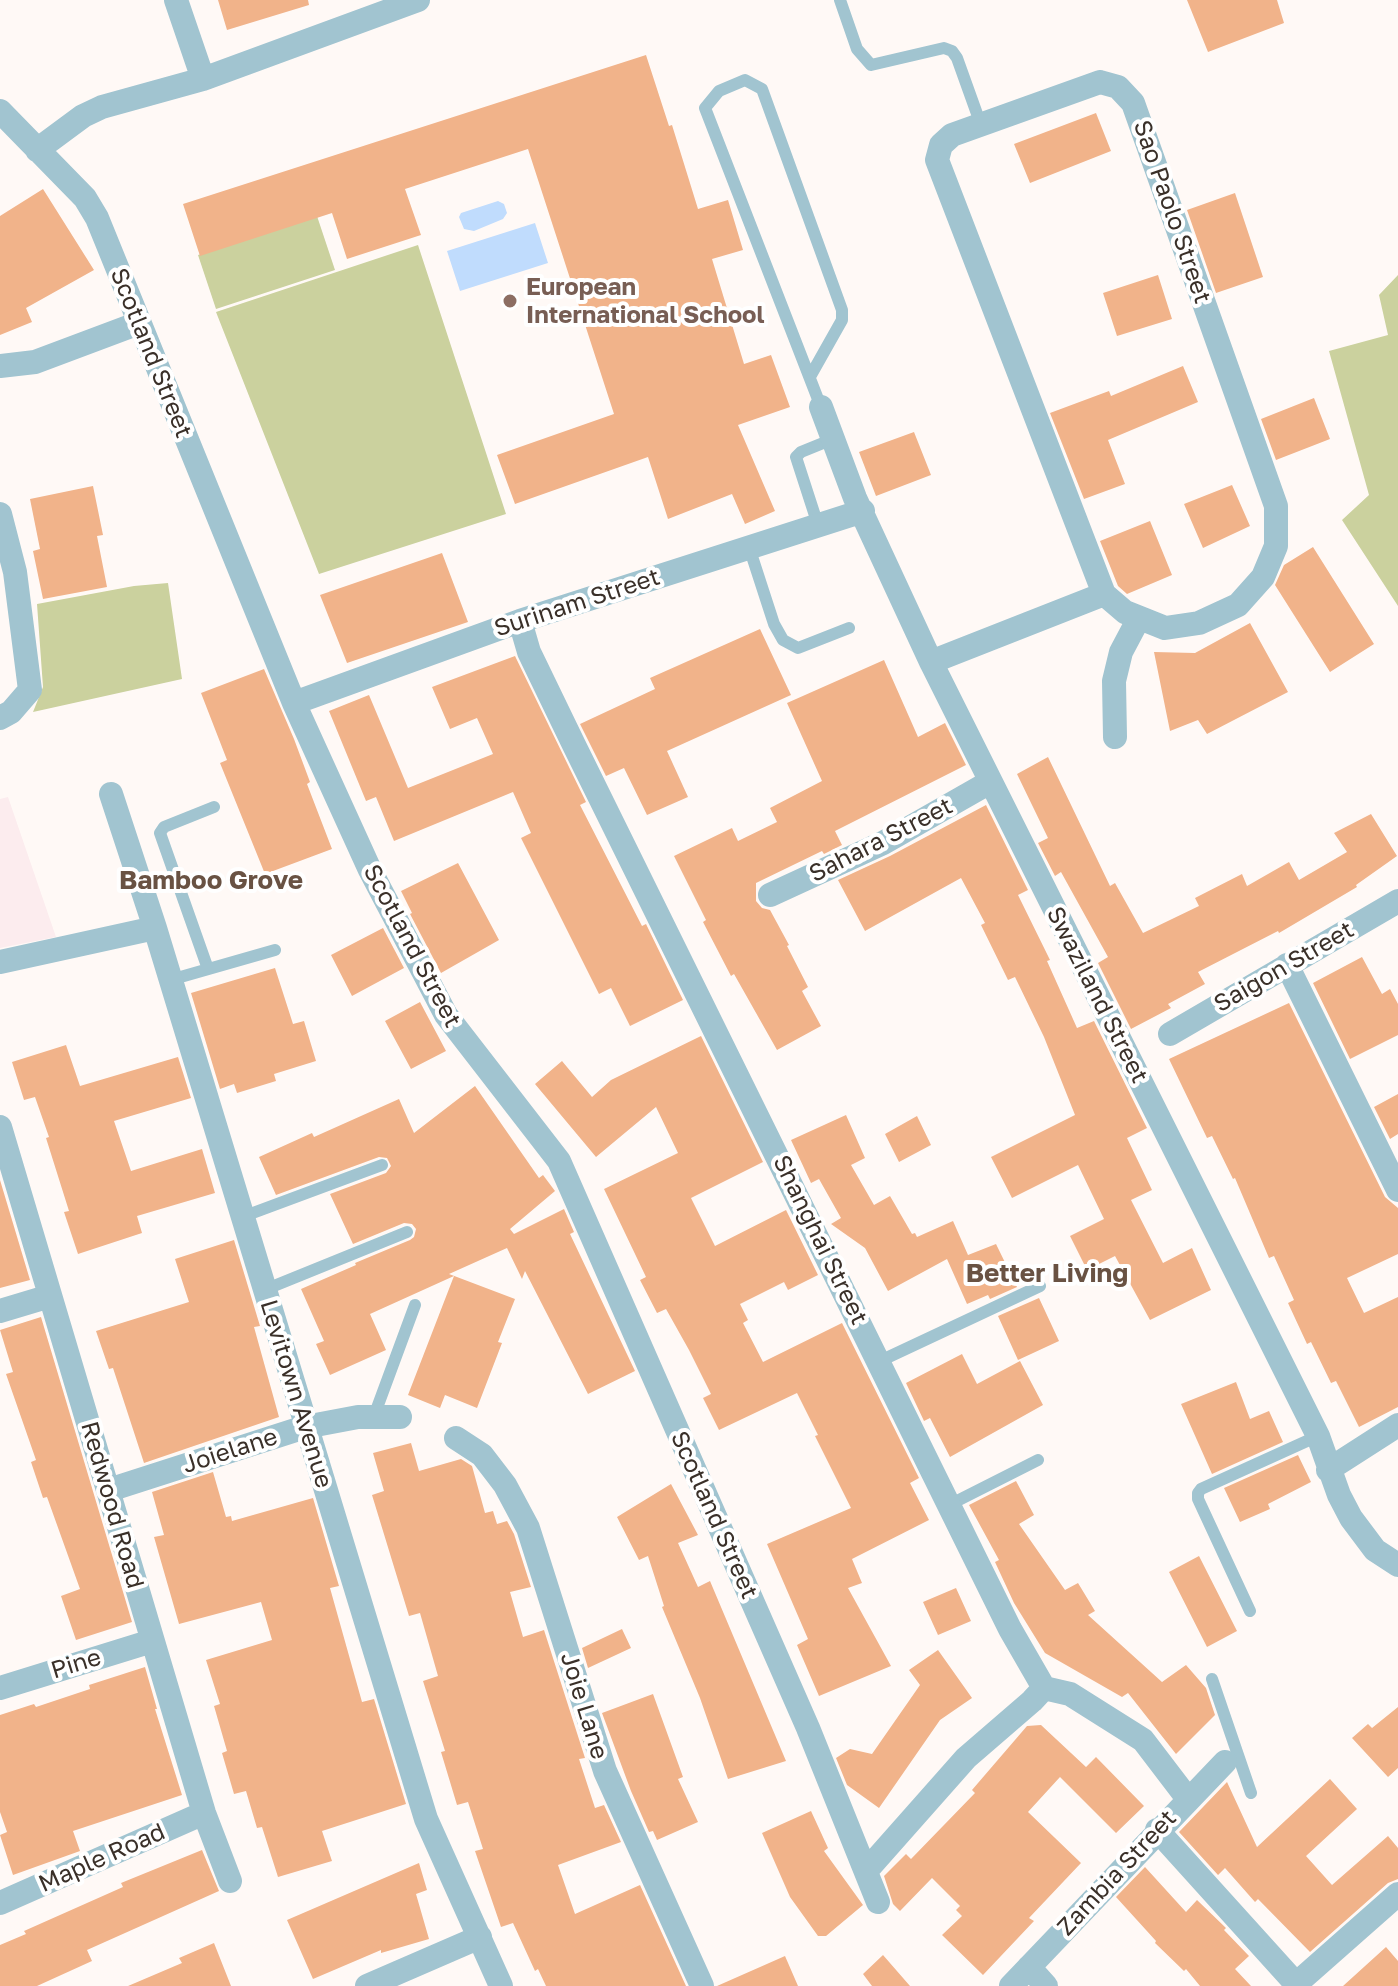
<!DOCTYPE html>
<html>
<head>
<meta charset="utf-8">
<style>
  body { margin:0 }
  canvas { display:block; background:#fff9f6 }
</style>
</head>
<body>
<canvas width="1398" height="1986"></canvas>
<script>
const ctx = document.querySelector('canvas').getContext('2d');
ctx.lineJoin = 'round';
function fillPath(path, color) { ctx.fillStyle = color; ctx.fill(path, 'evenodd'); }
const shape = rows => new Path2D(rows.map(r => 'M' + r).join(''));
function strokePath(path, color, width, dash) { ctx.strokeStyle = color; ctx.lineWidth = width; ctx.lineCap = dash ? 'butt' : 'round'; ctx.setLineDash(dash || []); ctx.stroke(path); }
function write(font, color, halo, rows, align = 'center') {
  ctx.font = font + ' "Golos Text",sans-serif'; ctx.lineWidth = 8; ctx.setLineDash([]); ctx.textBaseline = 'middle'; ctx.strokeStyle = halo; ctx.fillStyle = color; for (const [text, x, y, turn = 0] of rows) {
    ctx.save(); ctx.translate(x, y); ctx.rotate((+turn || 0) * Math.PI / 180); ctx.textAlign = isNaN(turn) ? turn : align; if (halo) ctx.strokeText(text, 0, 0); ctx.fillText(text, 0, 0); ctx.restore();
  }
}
fillPath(shape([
  [8,797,56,937,0,948,0,799]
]), '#fcecee');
fillPath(shape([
  [317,216,335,270,216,309,198,255],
  [418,245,506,514,319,574,216,312],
  [1398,275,1398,606,1342,520,1369,495,1329,351,1388,335,1379,295],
  [168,583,182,679,33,712,43,687,37,604,134,586]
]), '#cbd19e');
fillPath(shape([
  [498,201,504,204,507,213,503,219,474,231,464,229,459,217,461,213],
  [535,223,548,263,460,291,447,251]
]), '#c0dcfd');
fillPath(shape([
  [218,0,308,0,309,5,227,30],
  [1187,0,1277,0,1284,23,1208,52],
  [646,55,669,126,672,125,698,209,728,200,743,250,712,259,744,364,771,355,790,407,738,425,775,511,745,524,732,494,668,519,648,457,515,504,497,455,614,414,528,149,405,189,421,235,347,259,332,213,200,256,183,204],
  [1096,113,1111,151,1030,183,1014,144],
  [43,189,94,270,26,308,32,322,0,335,0,216],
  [1235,193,1263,277,1216,293,1187,210],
  [1158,275,1172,319,1117,336,1103,293],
  [1183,366,1198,402,1108,440,1125,484,1084,499,1050,413,1109,391,1111,396],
  [1314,398,1330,439,1276,460,1261,419],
  [914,432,931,475,876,496,859,452],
  [1232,485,1250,526,1203,548,1184,504],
  [93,486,103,535,97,536,107,587,43,599,33,551,40,549,30,499],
  [1150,521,1172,575,1127,594,1118,586,1100,541],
  [1313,547,1374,644,1330,672,1275,585,1284,565],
  [442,553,468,622,347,663,320,595],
  [1250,623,1288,692,1207,734,1198,720,1170,731,1154,652,1195,653],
  [760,629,791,695,667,751,688,797,647,815,624,768,606,776,580,724,655,689,650,678],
  [515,656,586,802,580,805,642,926,646,924,683,1000,630,1026,611,988,599,994,521,838,531,833,513,792,394,841,376,797,366,801,329,711,369,695,408,788,493,754,477,718,450,729,432,687],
  [884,660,918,737,945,723,966,765,835,831,842,845,824,854,822,851,756,883,756,901,762,908,770,910,789,945,787,946,808,987,802,991,821,1026,777,1050,734,974,731,976,703,922,706,920,674,856,732,828,738,841,777,822,770,808,822,781,787,703],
  [264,669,294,739,310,782,307,784,332,849,265,874,220,763,227,760,201,693],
  [1048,757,1110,886,1115,883,1143,933,1199,906,1195,898,1242,874,1247,886,1289,862,1299,880,1347,852,1334,833,1371,814,1397,856,1356,885,1357,887,1279,933,1278,931,1198,972,1205,984,1168,1004,1171,1008,1131,1029,1098,963,1108,957,1061,872,1055,876,1038,843,1048,838,1017,774],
  [986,805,1028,890,1018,895,1050,960,1047,961,1077,1028,1094,1021,1147,1128,1127,1138,1152,1190,1131,1200,1163,1263,1192,1248,1211,1290,1150,1320,1115,1256,1087,1270,1070,1236,1104,1219,1078,1165,1012,1198,991,1157,1075,1115,1044,1037,1015,977,1008,980,981,925,985,923,961,878,865,931,838,880,890,856],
  [458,863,499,940,441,973,410,914,412,913,401,891],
  [383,928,404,968,352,996,331,955],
  [1362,957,1382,994,1390,989,1398,1004,1398,1035,1350,1059,1313,983],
  [275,968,293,1024,304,1021,316,1061,274,1074,276,1081,237,1093,234,1084,220,1089,191,993],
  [420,1002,446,1051,411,1069,385,1021],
  [1289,1003,1385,1197,1398,1208,1398,1254,1347,1278,1364,1313,1398,1297,1398,1407,1359,1427,1336,1381,1331,1383,1311,1342,1307,1344,1288,1303,1294,1300,1274,1256,1269,1258,1235,1178,1233,1179,1212,1136,1207,1138,1169,1059],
  [701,1036,763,1162,691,1198,715,1246,786,1210,818,1275,788,1290,784,1282,740,1304,748,1320,743,1323,763,1362,842,1323,919,1478,910,1483,929,1520,852,1559,862,1583,848,1588,891,1666,819,1696,797,1645,808,1639,767,1544,851,1508,815,1436,818,1435,797,1393,719,1430,703,1398,711,1394,689,1350,666,1309,657,1313,640,1280,646,1277,604,1189,678,1153,656,1107,596,1157,535,1084,562,1061,592,1097,611,1080],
  [66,1045,80,1086,178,1057,191,1098,114,1121,131,1171,202,1149,215,1193,137,1216,142,1233,78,1254,64,1212,69,1211,46,1138,49,1137,35,1097,24,1100,12,1062],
  [475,1086,539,1178,543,1175,555,1191,510,1229,514,1234,564,1209,574,1232,570,1234,635,1371,588,1394,525,1271,522,1279,507,1248,449,1274,515,1299,498,1342,502,1343,477,1408,445,1395,440,1408,408,1395,454,1276,370,1314,386,1350,330,1375,316,1344,324,1341,301,1289,356,1265,355,1263,410,1240,414,1237,416,1229,412,1224,404,1223,353,1244,330,1194,386,1173,391,1166,387,1158,379,1157,276,1195,259,1157,312,1133,314,1137,399,1099,414,1133],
  [1398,1094,1398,1134,1390,1139,1374,1107],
  [846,1115,865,1158,851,1165,874,1205,890,1196,912,1234,915,1233,917,1237,953,1221,968,1255,996,1244,1017,1287,990,1299,988,1295,967,1304,947,1259,888,1291,865,1248,831,1224,841,1218,819,1179,811,1183,791,1140],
  [917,1116,931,1145,899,1162,885,1134],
  [0,1180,30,1280,0,1288],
  [234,1240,260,1326,254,1327,279,1417,144,1463,113,1368,109,1369,96,1331,189,1302,175,1259],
  [1039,1298,1059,1341,1018,1360,998,1316],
  [41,1317,132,1622,76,1640,61,1596,80,1589,47,1497,43,1498,31,1462,36,1460,6,1374,13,1372,0,1330],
  [962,1354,977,1384,1020,1361,1043,1405,950,1457,930,1418,924,1421,906,1383],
  [1236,1382,1250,1419,1269,1411,1283,1442,1212,1474,1181,1404],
  [411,1443,419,1471,461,1459,472,1466,485,1513,493,1511,497,1524,507,1521,514,1534,531,1587,510,1592,523,1637,544,1630,585,1758,579,1759,595,1808,604,1805,621,1842,558,1865,575,1914,640,1885,686,1986,546,1986,538,1969,535,1971,513,1923,501,1927,475,1851,483,1849,468,1802,457,1805,441,1752,445,1751,423,1681,438,1676,420,1613,409,1616,372,1495,384,1491,373,1453],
  [1298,1455,1311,1482,1268,1504,1270,1509,1240,1522,1224,1488],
  [213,1472,226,1517,231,1516,232,1521,313,1498,339,1586,330,1588,362,1702,374,1699,406,1804,322,1831,332,1861,278,1877,262,1827,257,1828,246,1791,234,1794,222,1753,227,1751,214,1706,220,1704,206,1660,272,1640,261,1602,179,1624,154,1537,164,1535,152,1492],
  [1016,1481,1034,1515,1019,1524,1065,1590,1078,1583,1095,1611,1088,1615,1162,1682,1186,1665,1206,1688,1215,1715,1176,1754,1128,1693,1122,1697,1045,1653,1014,1603,995,1562,999,1560,969,1505],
  [671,1484,698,1535,678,1543,698,1587,710,1581,786,1761,728,1779,700,1698,662,1607,664,1606,648,1556,639,1560,617,1517],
  [1199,1556,1237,1631,1207,1647,1169,1572],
  [956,1588,971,1621,938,1635,923,1602],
  [622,1629,631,1648,588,1668,582,1648],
  [938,1650,972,1698,940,1720,879,1808,847,1785,836,1758,850,1749,872,1754,920,1685,909,1670],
  [145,1667,157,1709,155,1709,182,1795,73,1831,80,1851,13,1875,0,1835,7,1832,0,1812,0,1715,34,1704,36,1707,90,1689,89,1685],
  [653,1694,683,1777,678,1779,698,1822,657,1840,653,1831,649,1832,631,1791,602,1713],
  [1398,1707,1398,1768,1388,1777,1352,1738,1368,1724,1372,1728],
  [1041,1725,1086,1767,1096,1757,1144,1806,1116,1833,1060,1777,1028,1812,1081,1863,1029,1918,1034,1921,983,1975,942,1935,962,1916,956,1910,960,1906,932,1878,900,1911,893,1904,884,1876,906,1854,911,1859,975,1793,972,1790,1027,1726],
  [1330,1779,1357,1809,1306,1856,1332,1885,1388,1836,1398,1848,1398,1879,1388,1883,1310,1952,1258,1899,1255,1902,1225,1868,1218,1875,1179,1832,1227,1782,1257,1847],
  [811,1811,828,1848,824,1851,863,1905,826,1936,818,1936,790,1897,762,1833],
  [202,1850,219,1891,87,1950,92,1961,37,1986,0,1986,0,1945,26,1934,24,1931,123,1887,121,1883],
  [419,1863,427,1890,416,1894,429,1939,381,1953,381,1950,313,1979,287,1920],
  [1145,1867,1186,1912,1197,1900,1226,1928,1224,1930,1249,1956,1235,1969,1251,1986,1200,1986,1186,1969,1184,1971,1155,1943,1156,1941,1116,1897],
  [214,1943,231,1986,128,1986,182,1963,179,1958],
  [1386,1947,1398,1961,1398,1986,1343,1986],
  [883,1955,910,1986,872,1986,863,1974],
  [785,1956,798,1986,717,1986]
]), '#f1b38a');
strokePath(shape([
  [840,0,857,49,871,65,944,48,952,51,957,58,981,125],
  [811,375,842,320,842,310,762,89,745,80,719,91,705,108,821,407],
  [818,525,796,457,801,452,833,439],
  [749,547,774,624,783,640,798,648,849,628],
  [208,969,160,833,164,827,214,807],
  [170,980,275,950],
  [242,1217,382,1165],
  [264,1290,407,1232],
  [880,1361,1040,1286],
  [374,1416,415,1305],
  [949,1505,1038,1460],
  [1250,1611,1198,1499,1198,1493,1201,1489,1318,1436],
  [1212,1679,1251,1793]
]), '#a1c4d0', 12);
strokePath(shape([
  [176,0,203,79],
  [1100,82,1118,87,1133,103,1276,506,1276,546,1263,577,1238,605,1199,623,1165,628,1125,612,1104,594,937,160,941,145,952,135,1100,82],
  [0,111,85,198,97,218,294,703,370,870,446,1015,559,1161,808,1728,878,1902],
  [37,150,83,116,102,107,203,79,418,0],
  [0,366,35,362,139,323],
  [821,407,855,498,931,662,1318,1436,1339,1495,1351,1518,1375,1550,1398,1565],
  [0,514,15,572,30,690,11,712,0,718],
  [520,621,529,652,574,745,1010,1629,1044,1688,1070,1694,1143,1740,1188,1799],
  [931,662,1104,594],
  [294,703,520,621,863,511],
  [1115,737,1114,681,1121,652,1139,618],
  [111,794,155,928,426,1819,501,1986],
  [770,895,883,843,990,782],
  [0,962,155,928],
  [1287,965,1398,1190],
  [1170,1034,1398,901],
  [0,1127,204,1813,230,1881],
  [0,1311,50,1296],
  [456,1438,482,1455,505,1485,528,1528,605,1771,702,1986],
  [1328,1470,1398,1425],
  [109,1490,305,1427,358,1417,400,1417],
  [0,1688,152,1641],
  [1157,1830,1298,1986],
  [866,1871,966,1758,1032,1701,1044,1688],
  [0,1903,204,1813],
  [1029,1967,1046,1986],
  [1296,1984,1398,1894],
  [367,1986,480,1937],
  [1011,1986,1225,1762]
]), '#a1c4d0', 24);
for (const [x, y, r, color] of [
  [510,301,8,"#8d6e63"]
]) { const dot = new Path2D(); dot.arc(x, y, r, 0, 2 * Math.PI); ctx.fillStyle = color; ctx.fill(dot); strokePath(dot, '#fff', 3); }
write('24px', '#3a3029', '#fff', [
  ["Sao Paolo Street",1172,212,71],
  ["Scotland Street",151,353,68],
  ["Surinam Street",577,603,-18],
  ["Sahara Street",881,840,-27],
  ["Scotland Street",412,946,62],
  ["Saigon Street",1284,967,-30],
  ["Swaziland Street",1097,995,63],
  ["Shanghai Street",820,1240,64],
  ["Levitown Avenue",296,1394,73],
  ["Joielane",230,1451,-18],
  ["Redwood Road",112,1505,74],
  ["Scotland Street",714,1515,66],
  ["Pine",76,1664,-17],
  ["Joie Lane",584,1706,73],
  ["Maple Road",102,1858,-24],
  ["Zambia Street",1117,1873,-47]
]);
write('bold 24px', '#785e54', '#fff', [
  ["European",526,287],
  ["International School",526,315]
], 'left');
write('bold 26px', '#695243', '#fff', [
  ["Bamboo Grove",211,881],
  ["Better Living",1047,1274]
]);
</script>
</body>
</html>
